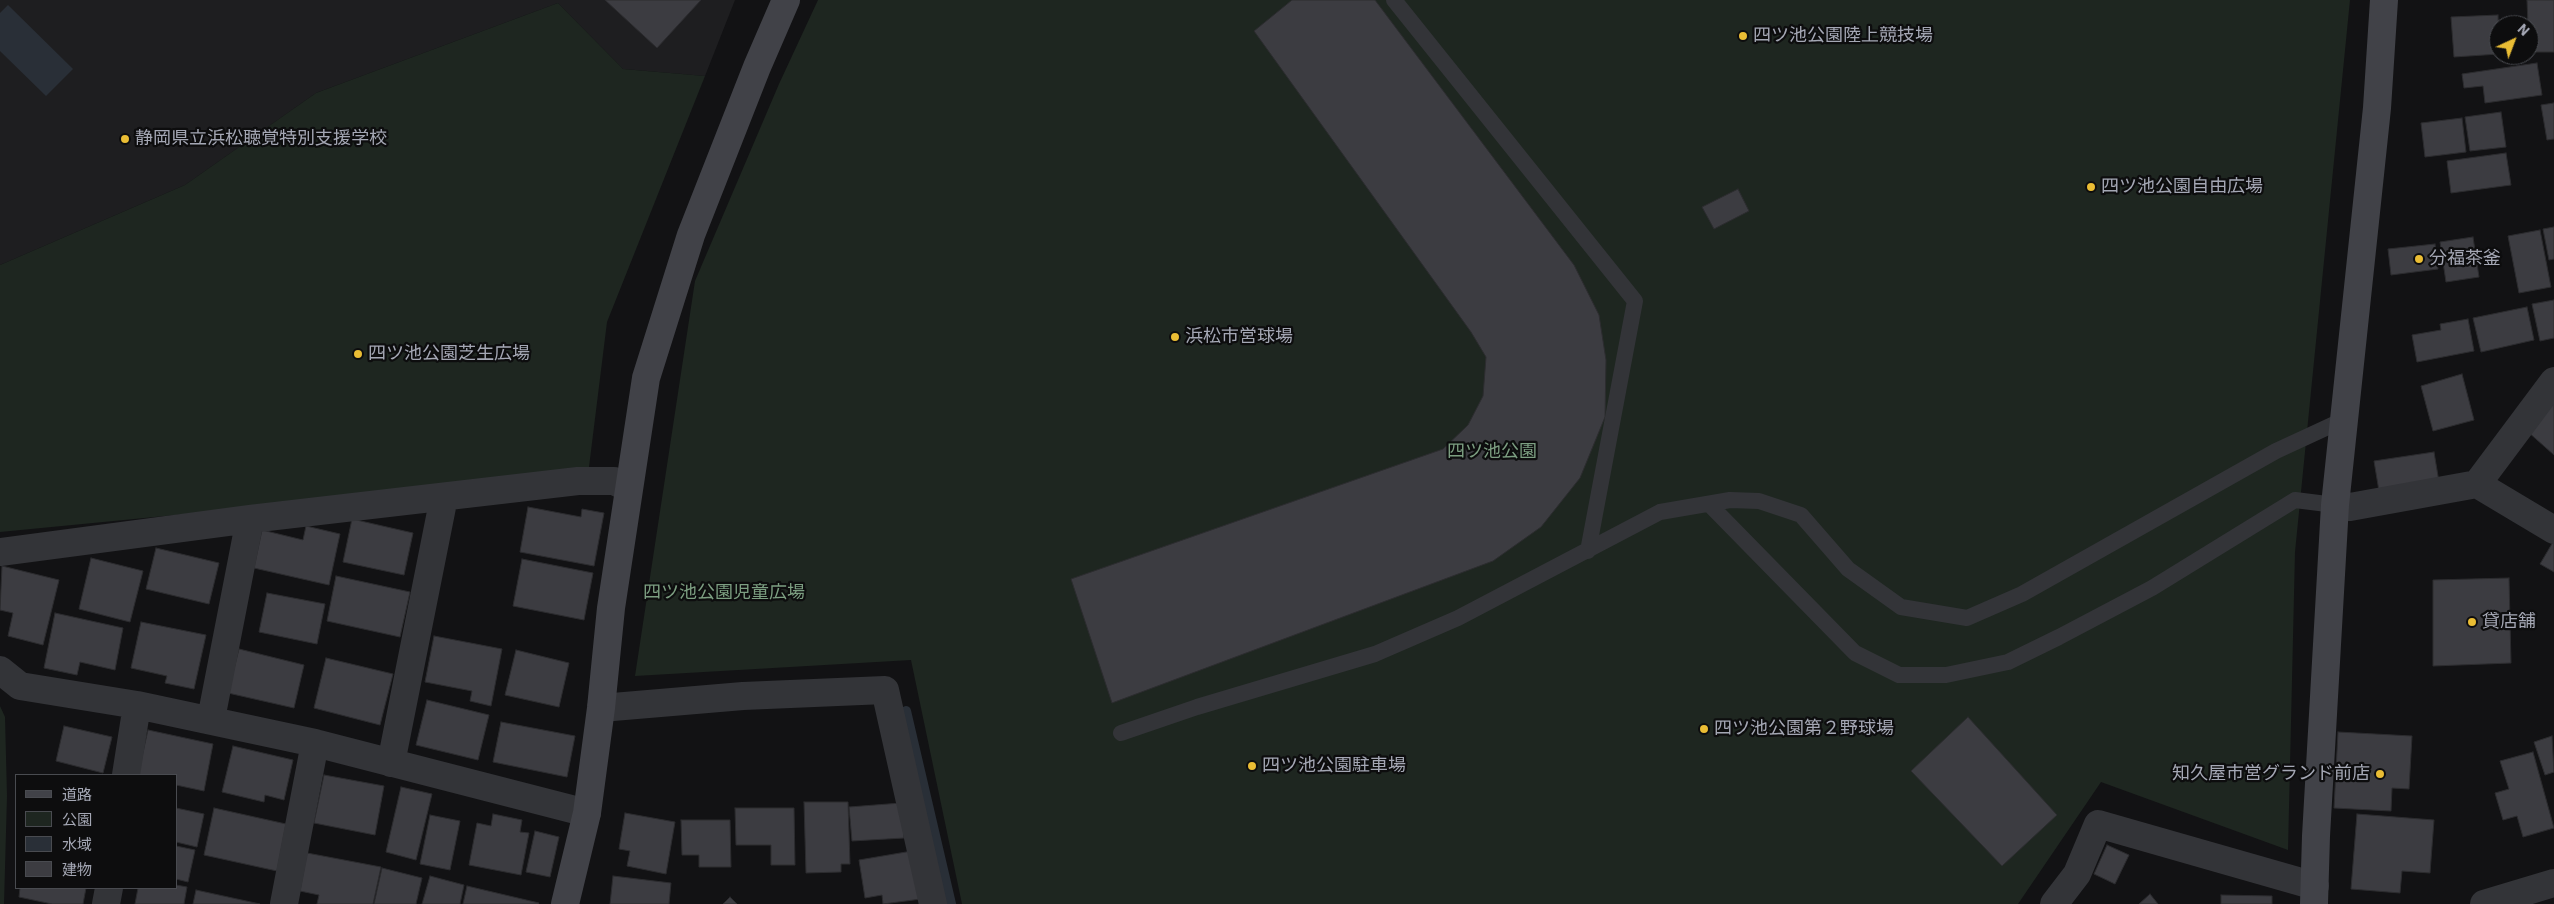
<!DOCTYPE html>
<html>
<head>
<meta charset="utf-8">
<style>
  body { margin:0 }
  #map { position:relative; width:2554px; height:904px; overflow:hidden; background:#121214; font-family:"IBM Plex Sans","Noto Sans JP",sans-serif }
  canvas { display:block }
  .legend { position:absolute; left:15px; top:774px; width:162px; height:115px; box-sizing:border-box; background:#0d0d0e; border:1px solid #494b50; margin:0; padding:6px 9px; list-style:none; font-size:15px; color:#a4a7b4 }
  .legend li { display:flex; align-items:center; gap:10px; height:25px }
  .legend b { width:25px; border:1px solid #494b50 }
  .north { position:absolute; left:2489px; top:15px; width:50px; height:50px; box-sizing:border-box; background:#0d0d0e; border:1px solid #494b50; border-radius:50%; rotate:43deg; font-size:14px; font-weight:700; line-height:20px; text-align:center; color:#a4a7b4 }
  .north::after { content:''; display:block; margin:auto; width:18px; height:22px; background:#eabd34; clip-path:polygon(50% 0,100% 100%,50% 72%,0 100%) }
</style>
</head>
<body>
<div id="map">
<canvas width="2554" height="904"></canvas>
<ul class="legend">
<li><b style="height:6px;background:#414248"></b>道路</li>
<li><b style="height:14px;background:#1e2620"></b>公園</li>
<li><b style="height:14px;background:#292f37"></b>水域</li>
<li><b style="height:14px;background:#3c3c41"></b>建物</li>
</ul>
<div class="north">N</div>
</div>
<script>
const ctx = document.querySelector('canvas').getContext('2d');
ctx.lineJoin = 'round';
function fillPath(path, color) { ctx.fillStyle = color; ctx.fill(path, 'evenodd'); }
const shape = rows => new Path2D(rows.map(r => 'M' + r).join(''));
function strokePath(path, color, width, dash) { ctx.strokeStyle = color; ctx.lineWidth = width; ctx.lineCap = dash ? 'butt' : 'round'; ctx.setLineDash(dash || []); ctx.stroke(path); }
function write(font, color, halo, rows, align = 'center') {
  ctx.font = font + ' "IBM Plex Sans","Noto Sans JP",sans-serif'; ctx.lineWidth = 4.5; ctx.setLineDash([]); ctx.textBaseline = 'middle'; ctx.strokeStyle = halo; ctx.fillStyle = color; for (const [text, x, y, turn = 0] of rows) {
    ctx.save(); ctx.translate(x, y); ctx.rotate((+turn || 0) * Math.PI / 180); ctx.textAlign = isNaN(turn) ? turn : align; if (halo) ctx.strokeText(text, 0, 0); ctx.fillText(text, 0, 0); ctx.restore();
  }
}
fillPath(shape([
  [0,0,735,0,705,76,623,69,558,3,316,93,185,185,0,265]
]), '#1e1e20');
fillPath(shape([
  [818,0,2350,0,2295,552,2288,850,2101,782,2018,904,962,904,911,660,635,676,695,281,779,84],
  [558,3,623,69,705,76,607,322,588,475,0,532,0,265,185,185,316,93],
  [0,706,5,717,7,796,4,904,0,904]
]), '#1e2620');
fillPath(shape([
  [8,5,73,69,46,96,0,51,0,13]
]), '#292f37');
strokePath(shape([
  [906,711,951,904]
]), '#292f37', 10);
const building = shape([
  [605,0,701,0,657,48,605,0],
  [1292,0,1375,0,1574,265,1599,315,1606,360,1605,417,1580,478,1541,527,1493,561,1112,703,1071,579,1443,449,1468,425,1483,396,1486,357,1471,332,1254,31,1292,0],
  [2527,0,2554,0,2554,52,2529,52,2527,0],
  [2498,15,2499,54,2454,57,2451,17,2498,15],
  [2537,63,2542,95,2485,103,2483,86,2464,88,2462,74,2537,63],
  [2554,103,2554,139,2547,140,2541,105,2554,103],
  [2501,112,2506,147,2470,151,2465,117,2501,112],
  [2462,118,2466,152,2425,157,2421,123,2462,118],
  [2506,153,2511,185,2451,193,2447,161,2506,153],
  [1738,189,1749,211,1714,229,1702,207,1738,189],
  [2554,227,2554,259,2549,260,2543,229,2554,227],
  [2540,230,2551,287,2519,293,2508,236,2540,230],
  [2473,237,2479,277,2446,282,2440,242,2473,237],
  [2435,244,2438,269,2391,275,2388,249,2435,244],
  [2554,300,2554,338,2540,341,2532,304,2554,300],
  [2527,307,2534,340,2481,352,2473,318,2527,307],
  [2468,319,2474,351,2417,362,2412,335,2441,330,2440,324,2468,319],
  [2462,374,2474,420,2433,431,2421,386,2462,374],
  [2554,401,2554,455,2527,431,2554,401],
  [2434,452,2439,482,2379,491,2374,461,2434,452],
  [528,507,581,517,582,509,604,513,594,566,520,552,528,507],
  [352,519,413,533,404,575,343,562,352,519],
  [306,526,340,534,329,585,254,568,262,530,303,540,306,526],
  [2553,542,2554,543,2554,572,2540,564,2553,542],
  [156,548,219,563,209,604,146,589,156,548],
  [91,558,143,571,130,622,79,609,91,558],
  [522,559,593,573,584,620,513,606,522,559],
  [2,566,59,580,43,645,8,636,13,613,0,610,2,566],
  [336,576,410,592,400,637,327,621,336,576],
  [2509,578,2511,663,2433,666,2433,580,2509,578],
  [267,593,325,604,317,644,259,632,267,593],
  [55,613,123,628,115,670,80,662,77,675,44,668,55,613],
  [141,622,206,635,194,689,165,683,167,676,131,668,141,622],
  [434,636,502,649,491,706,470,701,472,691,425,682,434,636],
  [239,649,304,665,294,708,228,693,239,649],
  [516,650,569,663,559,707,505,695,516,650],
  [326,658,393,674,380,725,314,708,326,658],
  [427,700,489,715,478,760,416,745,427,700],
  [1968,717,2057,815,2002,866,1911,771,1968,717],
  [501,722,575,736,567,777,493,762,501,722],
  [64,726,112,737,103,773,56,761,64,726],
  [148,730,213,744,204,791,176,785,176,775,138,775,148,730],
  [2338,732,2412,736,2409,789,2392,788,2391,811,2334,808,2338,732],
  [2552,736,2554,772,2545,775,2534,742,2552,736],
  [233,746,293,760,284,800,265,795,264,802,222,792,233,746],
  [2533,752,2554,828,2523,837,2517,816,2503,820,2495,793,2509,789,2500,761,2533,752],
  [324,775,384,786,375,835,314,823,324,775],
  [401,787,432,794,416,860,386,852,401,787],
  [804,802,848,802,850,864,841,864,841,872,806,873,804,802],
  [901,803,904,838,852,841,849,807,901,803],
  [176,808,204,814,197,847,176,842,176,808],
  [214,808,286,824,277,871,204,855,214,808],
  [735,808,794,808,795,865,771,865,771,845,736,845,735,808],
  [625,813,675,822,666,874,627,866,630,851,619,849,625,813],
  [493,814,522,820,520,832,529,833,521,875,469,865,477,823,491,826,493,814],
  [2357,814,2434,820,2430,873,2402,871,2400,893,2351,889,2357,814],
  [430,815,460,821,450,870,420,864,430,815],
  [681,820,730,820,731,867,699,867,699,855,682,855,681,820],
  [535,831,559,837,550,877,526,872,535,831],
  [2107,845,2129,855,2115,884,2094,874,2107,845],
  [176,846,195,850,188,882,176,879,176,846],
  [912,851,921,899,883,904,882,895,865,898,859,860,912,851],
  [307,853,381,867,373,904,317,904,319,895,300,891,307,853],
  [382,868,422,878,416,904,374,904,382,868],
  [430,876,464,885,460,904,422,904,430,876],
  [613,876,671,883,669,904,610,904,613,876],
  [176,885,187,887,184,904,135,904,138,888,176,888,176,885],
  [467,886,539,903,538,904,463,904,467,886],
  [20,888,86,888,83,904,52,904,19,897,20,888],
  [196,890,260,904,193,904,196,890],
  [2150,894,2158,904,2139,904,2150,894],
  [2221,895,2272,896,2272,904,2221,904,2221,895],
  [730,897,737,904,723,904,730,897]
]);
fillPath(building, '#3c3c41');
strokePath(building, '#2c2c2f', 1);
strokePath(shape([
  [1394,0,1635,301,1588,551],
  [1709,504,1855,653,1899,675,1946,675,2008,662,2059,637,2152,588,2295,500,2335,505],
  [1121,733,1197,707,1375,654,1458,618,1660,512,1730,500,1759,501,1801,515,1848,569,1901,607,1967,618,2022,594,2276,451,2343,420]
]), '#333438', 16);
strokePath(shape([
  [2477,484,2554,530],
  [2335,505,2350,507,2477,484,2554,381],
  [0,552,250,519,578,481,614,481,628,488],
  [0,670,20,686,137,705,315,743],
  [601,708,743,696,885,690,933,904],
  [211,719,250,519],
  [391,763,444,497],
  [126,775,137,705],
  [106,904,109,888],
  [284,904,315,743,587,813],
  [2054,904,2077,874,2098,824,2315,886],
  [2484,904,2554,883]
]), '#333438', 28);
strokePath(shape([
  [565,904,587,813,601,708,611,608,646,378,691,235,757,67,786,0],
  [2314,904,2316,836,2335,505,2377,108,2384,0]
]), '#414248', 28);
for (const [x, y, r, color] of [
  [1743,36,5,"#eabd34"],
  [125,139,5,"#eabd34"],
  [2091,187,5,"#eabd34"],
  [2419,259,5,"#eabd34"],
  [1175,337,5,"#eabd34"],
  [358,354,5,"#eabd34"],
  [2472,622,5,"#eabd34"],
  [1704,729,5,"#eabd34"],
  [1252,766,5,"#eabd34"],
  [2380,774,5,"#eabd34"]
]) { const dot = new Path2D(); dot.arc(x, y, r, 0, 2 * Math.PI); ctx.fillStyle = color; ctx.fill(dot); strokePath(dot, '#0d0d0e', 2); }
write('18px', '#a4a7b4', '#0d0d0e', [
  ["四ツ池公園陸上競技場",1753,36],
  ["静岡県立浜松聴覚特別支援学校",135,139],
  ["四ツ池公園自由広場",2101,187],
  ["分福茶釜",2429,259],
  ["浜松市営球場",1185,337],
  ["四ツ池公園芝生広場",368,354],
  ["貸店舗",2482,622],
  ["四ツ池公園第２野球場",1714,729],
  ["四ツ池公園駐車場",1262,766],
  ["知久屋市営グランド前店",2370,774,"right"]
], 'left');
write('18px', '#7c9e81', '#0d0d0e', [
  ["四ツ池公園",1492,452],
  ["四ツ池公園児童広場",724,593]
]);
</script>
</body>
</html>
